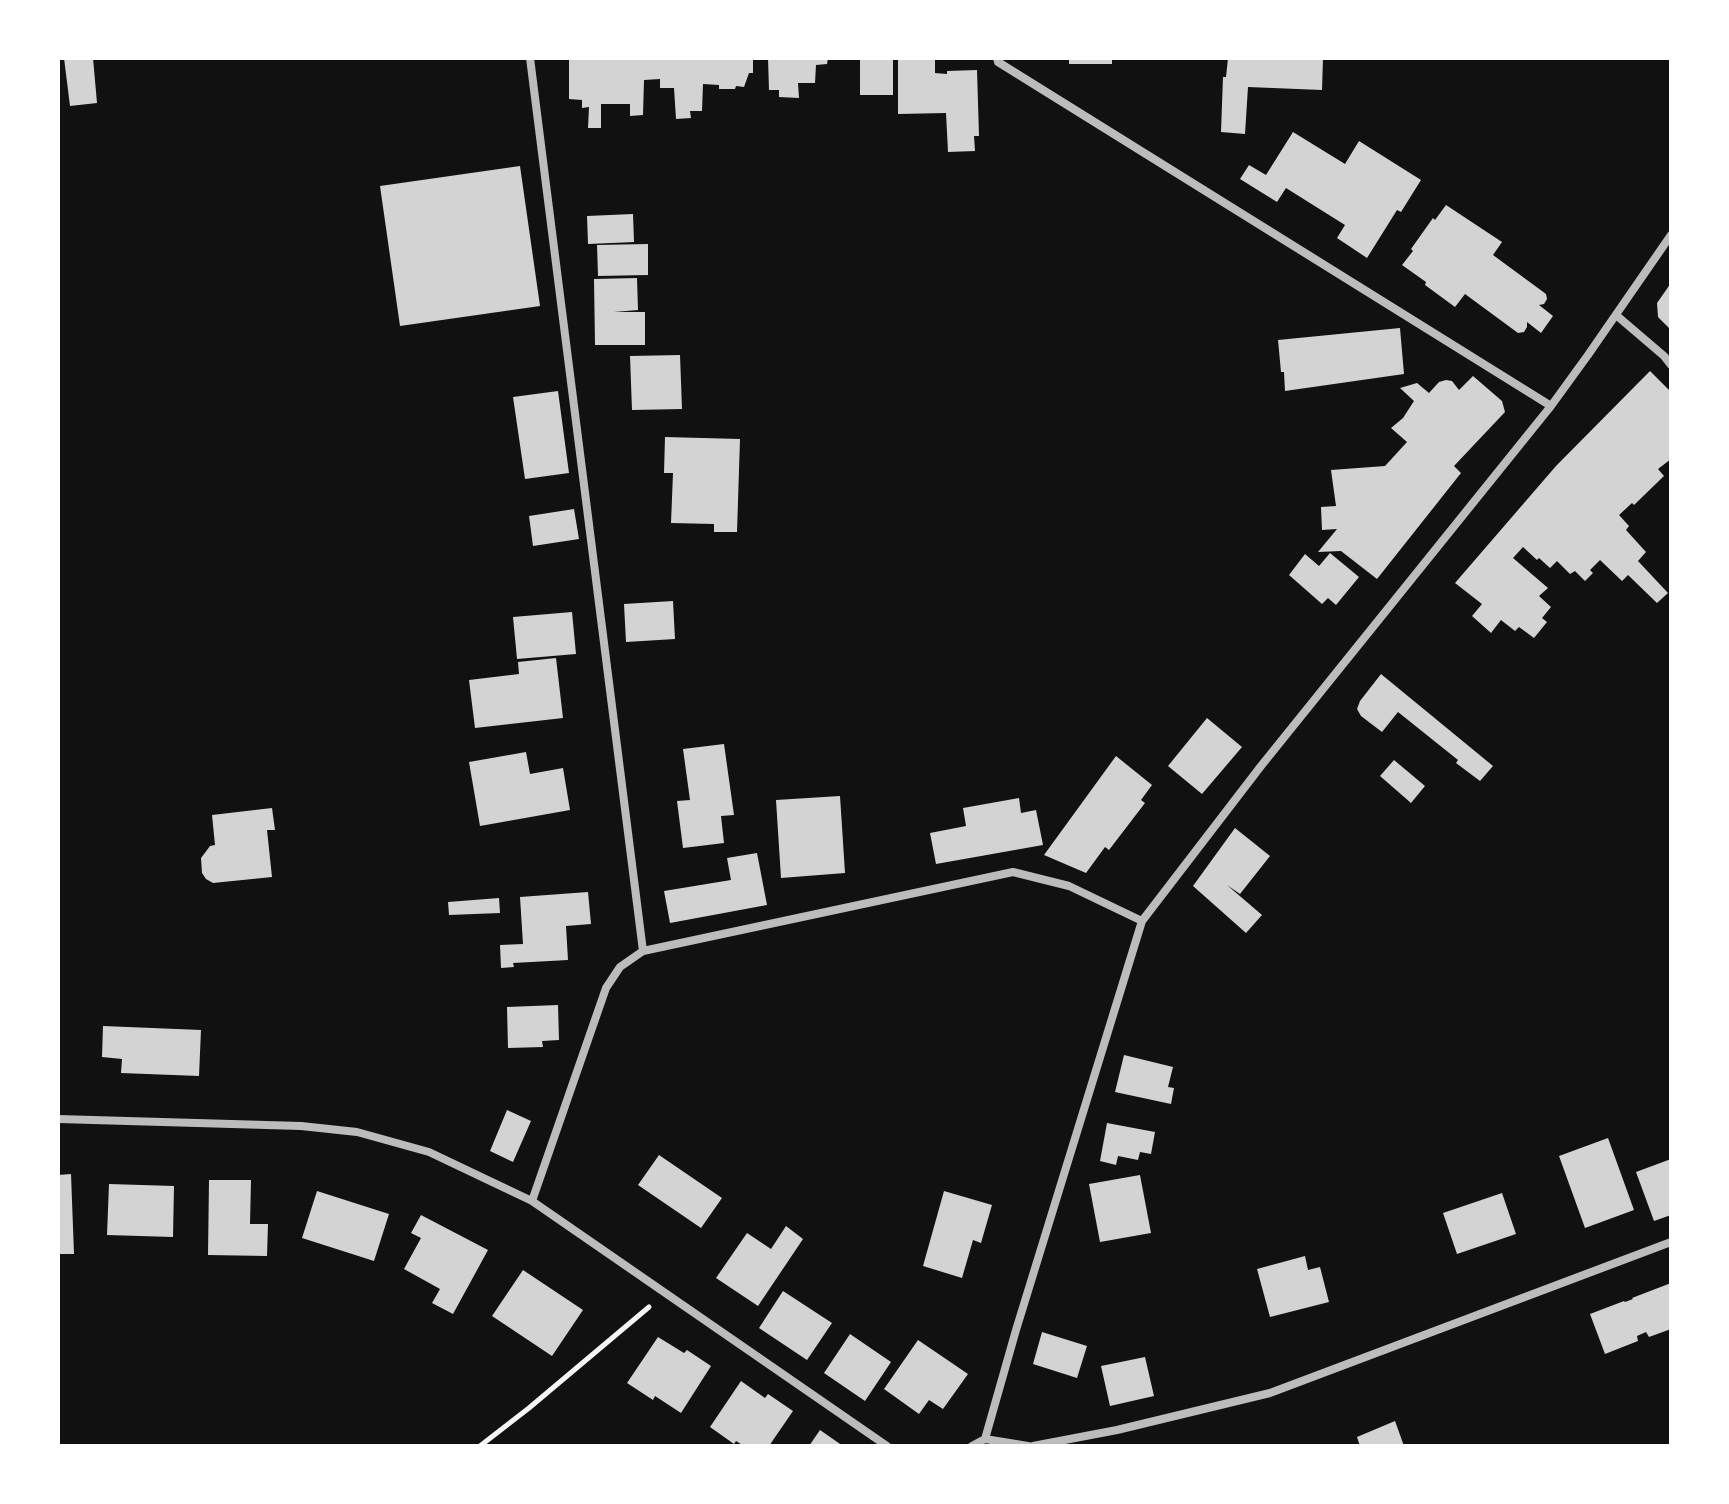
<!DOCTYPE html>
<html>
<head>
<meta charset="utf-8">
<style>
  body { margin:0 }
  #map { position:relative; width:1729px; height:1504px; overflow:hidden; background:#111; font-family:"Roboto Condensed",sans-serif }
  canvas { display:block }
  .frame { position:absolute; inset:0; border:60px solid #fff; pointer-events:none }
</style>
</head>
<body>
<div id="map">
<canvas width="1729" height="1504"></canvas>
<div class="frame"></div>
</div>
<script>
const ctx = document.querySelector('canvas').getContext('2d');
ctx.lineJoin = 'round';
function fillPath(path, color) { ctx.fillStyle = color; ctx.fill(path, 'evenodd'); }
const shape = rows => new Path2D(rows.map(r => 'M' + r).join(''));
function strokePath(path, color, width, dash) { ctx.strokeStyle = color; ctx.lineWidth = width; ctx.lineCap = dash ? 'butt' : 'round'; ctx.setLineDash(dash || []); ctx.stroke(path); }
fillPath(shape([
  [64,58,93,58,97,103,70,106],
  [569,58,753,58,753,73,749,73,744,87,736,86,735,89,719,89,719,85,703,84,702,111,690,111,691,118,676,119,674,88,660,88,660,79,644,80,643,115,630,116,630,104,601,104,601,128,588,128,589,107,582,108,582,100,569,99],
  [768,58,828,58,827,64,816,65,815,83,798,83,799,98,779,97,779,90,769,90],
  [860,58,893,58,893,95,860,95],
  [898,58,935,58,935,73,947,74,947,71,977,70,979,136,974,136,975,151,948,152,946,113,898,114],
  [1069,58,1112,58,1112,64,1069,64],
  [1228,58,1323,58,1322,90,1248,87,1245,134,1221,132,1223,77,1226,77],
  [1293,132,1345,164,1359,141,1421,180,1401,212,1397,210,1367,258,1337,238,1345,225,1286,188,1277,202,1240,179,1249,165,1266,175],
  [520,166,540,306,400,326,380,186],
  [1446,205,1502,242,1493,255,1546,294,1547,299,1544,304,1539,305,1553,316,1541,333,1527,322,1527,327,1524,332,1518,333,1465,294,1455,307,1425,285,1426,282,1402,265,1413,251,1411,249,1433,218,1435,220],
  [633,214,634,242,588,244,587,216],
  [648,244,648,275,598,276,597,245],
  [637,278,638,310,614,312,645,312,645,345,595,345,594,279],
  [1671,283,1671,330,1658,317,1657,303],
  [1400,328,1404,374,1285,391,1284,372,1281,372,1278,340],
  [680,355,682,409,632,410,630,356],
  [1650,371,1671,392,1671,459,1658,469,1664,476,1634,505,1632,503,1619,515,1629,526,1626,530,1646,552,1638,561,1668,593,1657,603,1628,575,1622,581,1600,560,1590,570,1593,573,1585,581,1575,571,1570,574,1557,561,1550,568,1539,558,1537,560,1523,547,1513,558,1548,588,1539,596,1551,607,1542,618,1547,622,1534,638,1519,627,1515,631,1501,620,1491,633,1472,616,1482,604,1455,583,1556,466],
  [1473,376,1502,401,1505,412,1454,466,1461,473,1377,579,1341,551,1318,552,1337,529,1322,530,1321,507,1336,506,1331,470,1385,466,1407,442,1391,428,1403,418,1414,401,1400,388,1417,383,1429,393,1439,382,1446,380,1452,381,1459,390],
  [558,391,569,473,525,479,513,397],
  [665,437,740,439,737,532,714,532,714,524,671,523,673,473,664,473],
  [574,509,579,539,533,546,529,516],
  [1330,553,1359,577,1336,605,1328,598,1322,604,1289,575,1305,554,1319,566],
  [673,601,675,639,626,642,624,604],
  [572,612,576,654,517,659,513,617],
  [556,658,563,718,475,728,469,680,519,674,518,662],
  [1381,674,1493,766,1480,781,1456,763,1458,760,1398,712,1382,732,1361,716,1357,709,1360,701],
  [1207,718,1242,747,1202,794,1168,766],
  [724,744,734,815,721,816,724,843,683,848,677,801,690,800,683,749],
  [526,752,530,774,563,768,570,810,480,826,469,762],
  [1116,756,1152,785,1141,800,1145,803,1109,850,1105,847,1086,873,1044,855],
  [1394,760,1425,786,1411,803,1380,776],
  [840,796,845,873,781,878,776,800],
  [1019,798,1021,813,1036,810,1043,845,936,864,930,833,966,826,963,808],
  [272,808,275,830,267,830,272,877,213,883,206,879,202,873,201,858,210,846,215,845,212,815],
  [1235,828,1270,856,1240,894,1227,885,1262,915,1246,933,1193,886],
  [757,853,767,905,670,923,664,891,731,880,727,858],
  [588,892,591,924,566,926,568,960,513,963,514,967,501,968,500,945,523,944,520,897],
  [499,898,500,913,449,915,448,902],
  [558,1005,559,1040,542,1041,543,1047,508,1048,507,1007],
  [103,1026,201,1030,199,1076,121,1073,122,1059,102,1057],
  [1124,1055,1173,1067,1168,1087,1174,1088,1171,1104,1115,1092],
  [507,1110,531,1121,513,1162,490,1151],
  [1107,1123,1155,1132,1151,1154,1140,1152,1138,1160,1118,1156,1116,1165,1100,1161],
  [1608,1138,1634,1210,1585,1228,1559,1156],
  [659,1155,722,1198,701,1228,638,1185],
  [1671,1159,1671,1215,1654,1221,1636,1172],
  [71,1174,74,1254,58,1254,58,1175],
  [1140,1175,1151,1233,1100,1242,1089,1184],
  [209,1180,251,1180,250,1224,268,1224,267,1256,208,1255],
  [109,1184,174,1186,173,1237,107,1235],
  [317,1191,389,1214,374,1261,302,1238],
  [944,1191,992,1205,981,1243,973,1240,962,1278,923,1266],
  [1502,1193,1516,1234,1457,1254,1443,1213],
  [421,1215,488,1250,453,1314,432,1303,440,1289,404,1269,421,1238,411,1233],
  [786,1226,803,1239,758,1306,716,1278,747,1233,771,1249],
  [1305,1256,1308,1270,1320,1267,1329,1302,1270,1317,1257,1269],
  [523,1270,583,1310,552,1356,492,1316],
  [1671,1283,1671,1293,1669,1294,1671,1298,1671,1329,1649,1337,1646,1332,1637,1336,1638,1341,1605,1354,1590,1314,1624,1301,1625,1302,1633,1299,1632,1298],
  [783,1291,832,1323,807,1360,759,1328],
  [1042,1332,1087,1346,1077,1378,1033,1364],
  [850,1334,891,1362,865,1401,824,1373],
  [658,1337,684,1353,687,1350,711,1366,681,1413,655,1396,653,1400,627,1383],
  [918,1340,968,1374,943,1409,929,1400,919,1414,884,1389],
  [1145,1357,1154,1396,1110,1406,1101,1366],
  [741,1381,765,1398,768,1394,793,1411,769,1446,744,1446,736,1441,734,1444,710,1427],
  [1395,1421,1404,1446,1360,1446,1357,1437],
  [820,1430,843,1446,809,1446]
]), '#d3d3d3');
strokePath(shape([
  [480,1446,529,1408,649,1307]
]), '#f5f5f5', 5);
strokePath(shape([
  [530,58,643,951],
  [997,58,998,62,1551,406],
  [1616,315,1664,356,1671,365],
  [58,1119,301,1126,357,1132,429,1152,532,1201,887,1446],
  [532,1201,606,988,620,967,643,951,1013,872,1069,886,1142,921],
  [985,1439,1016,1330,1142,921,1261,766,1551,406,1588,355,1671,235],
  [972,1446,985,1439,1028,1446],
  [1033,1446,1117,1430,1270,1393,1671,1242]
]), '#bcbcbc', 8);
</script>
</body>
</html>
